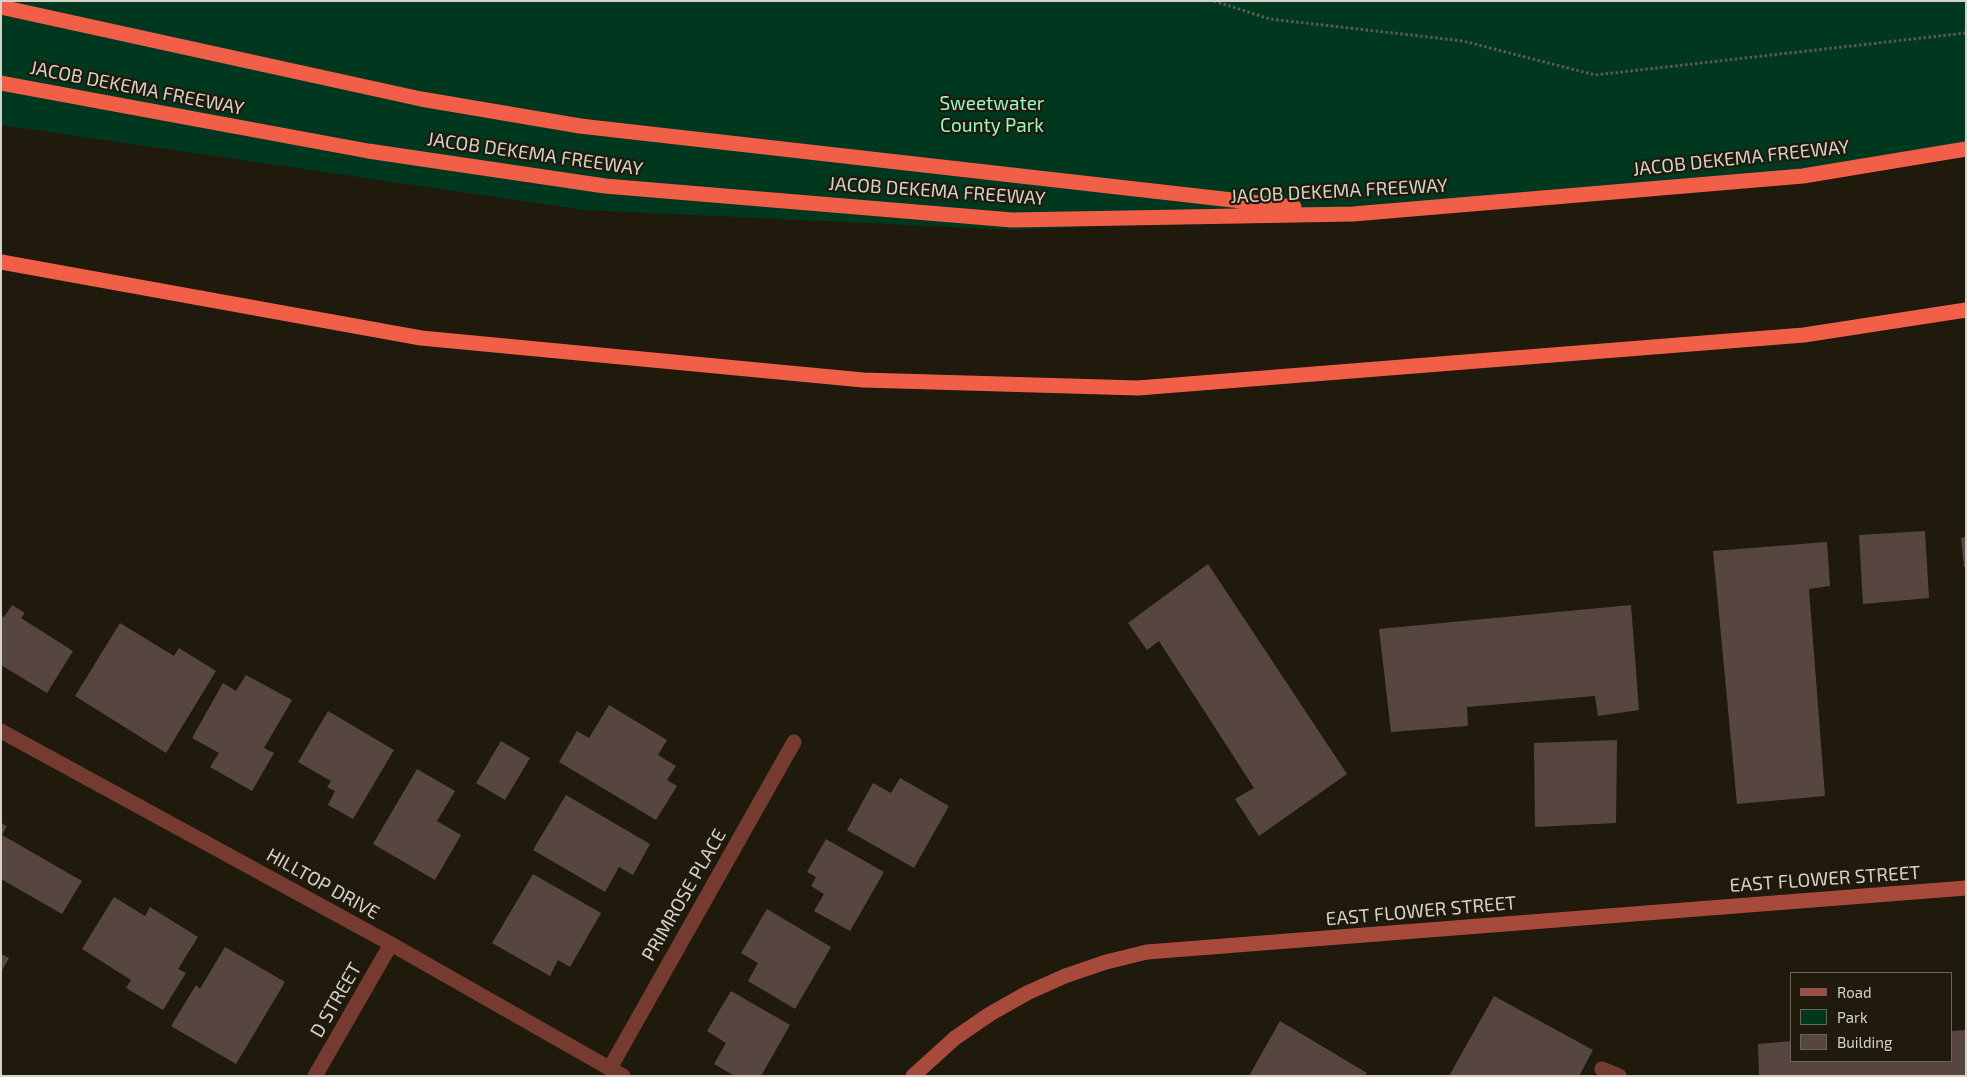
<!DOCTYPE html>
<html>
<head>
<meta charset="utf-8">
<style>
  body { margin:0 }
  #map { position:relative; width:1967px; height:1077px; overflow:hidden; background:#1f1a0c; font-family:"Exo 2",sans-serif }
  canvas { display:block }
  .frame { position:absolute; inset:0; border:2px solid #d5d2c9; pointer-events:none }
  .legend { position:absolute; left:1790px; top:972px; width:162px; height:90px; box-sizing:border-box; background:#1f1a0c; border:1px solid #686458; margin:0; padding:6px 9px; list-style:none; font-size:15px; color:#d5d2c9 }
  .legend li { display:flex; align-items:center; gap:10px; height:25px }
  .legend b { width:25px; border:1px solid #686458 }
</style>
</head>
<body>
<div id="map">
<canvas width="1967" height="1077"></canvas>
<div class="frame"></div>
<ul class="legend">
<li><b style="height:6px;background:#a74a3b"></b>Road</li>
<li><b style="height:14px;background:#00381f"></b>Park</li>
<li><b style="height:14px;background:#574640"></b>Building</li>
</ul>
</div>
<script>
const ctx = document.querySelector('canvas').getContext('2d');
ctx.lineJoin = 'round';
function fillPath(path, color) { ctx.fillStyle = color; ctx.fill(path, 'evenodd'); }
const shape = rows => new Path2D(rows.map(r => 'M' + r).join(''));
function strokePath(path, color, width, dash) { ctx.strokeStyle = color; ctx.lineWidth = width; ctx.lineCap = dash ? 'butt' : 'round'; ctx.setLineDash(dash || []); ctx.stroke(path); }
function write(font, color, halo, rows, align = 'center') {
  ctx.font = font + ' "Exo 2",sans-serif'; ctx.lineWidth = 4.5; ctx.setLineDash([]); ctx.textBaseline = 'middle'; ctx.strokeStyle = halo; ctx.fillStyle = color; for (const [text, x, y, turn = 0] of rows) {
    ctx.save(); ctx.translate(x, y); ctx.rotate((+turn || 0) * Math.PI / 180); ctx.textAlign = isNaN(turn) ? turn : align; if (halo) ctx.strokeText(text, 0, 0); ctx.fillText(text, 0, 0); ctx.restore();
  }
}
fillPath(shape([
  [1,1,1966,1,1966,149,1802,176,1353,214,1015,230,585,210,1,125]
]), '#00381f');
fillPath(shape([
  [1925,531,1929,598,1863,604,1859,535],
  [1966,537,1966,567,1964,567,1961,538],
  [1827,542,1830,586,1809,589,1825,796,1737,804,1713,551],
  [1208,564,1347,774,1259,836,1235,799,1254,788,1159,641,1147,650,1128,623],
  [12,605,25,613,21,618,73,651,47,693,1,665,1,616,4,617],
  [1631,605,1639,710,1598,716,1595,696,1467,707,1468,726,1391,732,1379,629],
  [120,623,174,656,179,648,216,671,166,753,75,696],
  [246,675,292,700,264,748,274,753,252,791,210,767,219,753,192,738,223,683,236,691],
  [609,705,667,740,658,755,676,766,667,780,677,786,656,820,559,762,577,731,589,738],
  [328,711,394,750,353,819,328,805,335,791,327,787,331,781,298,762],
  [1617,740,1616,823,1535,827,1534,743],
  [501,741,530,758,505,800,476,783],
  [417,769,455,791,437,821,461,835,435,880,373,844],
  [900,778,949,806,914,868,847,830,873,783,891,793],
  [566,795,650,844,633,875,619,867,605,892,533,850],
  [1,823,7,826,2,835,82,881,62,914,1,879],
  [826,839,884,872,850,931,814,911,824,894,811,886,816,877,807,872],
  [533,874,601,913,570,967,558,960,550,976,492,943],
  [114,897,145,916,150,907,198,937,178,969,186,973,163,1010,126,988,131,980,82,949],
  [767,909,831,947,795,1009,748,981,758,963,741,953],
  [225,947,285,982,236,1064,171,1026,196,985,200,989],
  [1,954,9,958,1,972],
  [731,991,790,1025,761,1076,735,1076,714,1064,726,1043,707,1031],
  [1494,996,1593,1050,1579,1076,1449,1076],
  [1280,1021,1367,1073,1365,1076,1249,1076],
  [1966,1030,1966,1076,1759,1076,1758,1044,1791,1041,1791,1061,1951,1061,1951,1031]
]), '#574640');
strokePath(shape([
  [1214,1,1270,19,1463,41,1595,75,1966,33]
]), '#5e5a4d', 3, [2.5, 2.5]);
strokePath(shape([
  [1602,1069,1619,1076]
]), '#753b31', 15);
strokePath(shape([
  [1,731,391,944,623,1076],
  [610,1068,794,742],
  [315,1076,391,944]
]), '#753b31', 15);
strokePath(shape([
  [913,1076,955,1038,990,1014,1027,993,1065,976,1106,962,1147,952,1966,888]
]), '#a74a3b', 15);
strokePath(shape([
  [1,7,421,99,580,126,1294,207],
  [1,83,368,151,605,186,1012,220,1353,214,1803,176,1966,149],
  [1,262,421,338,863,380,1138,388,1804,335,1966,310]
]), '#f25f48', 15);
write('19px', '#d5d2c9', '#1f1a0c', [
  ["JACOB DEKEMA FREEWAY",137,88,11],
  ["JACOB DEKEMA FREEWAY",535,154,8],
  ["JACOB DEKEMA FREEWAY",1741,158,-6],
  ["JACOB DEKEMA FREEWAY",937,191,4],
  ["JACOB DEKEMA FREEWAY",1339,191,-3],
  ["EAST FLOWER STREET",1825,879,-4],
  ["HILLTOP DRIVE",323,884,29],
  ["PRIMROSE PLACE",684,895,-60],
  ["EAST FLOWER STREET",1421,911,-5],
  ["D STREET",336,1000,-60]
]);
write('19px', '#97fac0', '#1f1a0c', [
  ["Sweetwater",992,104],
  ["County Park",992,126]
]);
</script>
</body>
</html>
